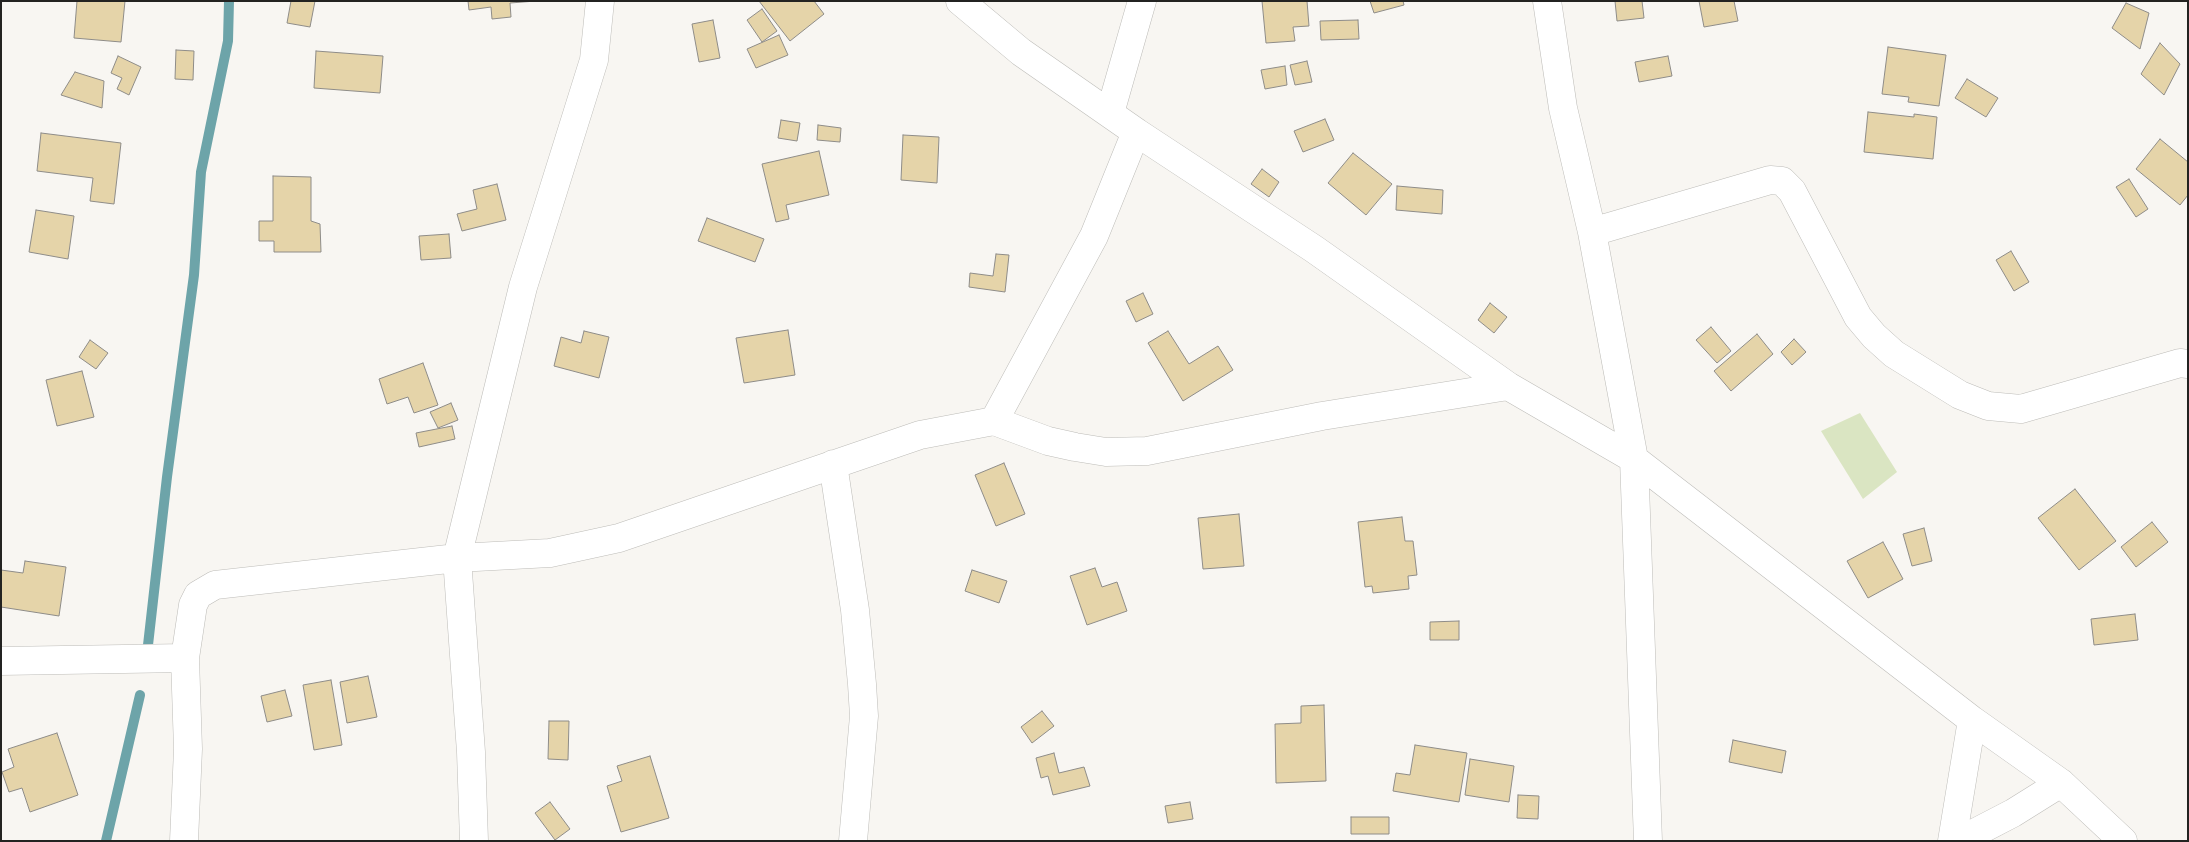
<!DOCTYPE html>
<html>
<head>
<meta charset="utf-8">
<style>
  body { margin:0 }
  #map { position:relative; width:2189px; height:842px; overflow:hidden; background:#f8f6f2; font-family:Mulish,sans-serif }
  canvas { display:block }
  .frame { position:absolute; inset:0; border:2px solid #232321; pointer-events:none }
</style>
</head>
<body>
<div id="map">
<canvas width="2189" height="842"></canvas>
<div class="frame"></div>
</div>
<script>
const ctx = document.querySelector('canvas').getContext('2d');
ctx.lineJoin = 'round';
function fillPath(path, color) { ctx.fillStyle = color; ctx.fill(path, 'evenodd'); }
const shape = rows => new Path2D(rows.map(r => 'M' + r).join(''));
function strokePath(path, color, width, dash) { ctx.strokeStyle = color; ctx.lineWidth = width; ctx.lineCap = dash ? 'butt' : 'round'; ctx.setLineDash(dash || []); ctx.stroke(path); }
fillPath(shape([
  [1860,413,1897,472,1863,499,1821,431]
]), '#dae5c2');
strokePath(shape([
  [148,645,167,477,194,275,201,172,228,41,229,1],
  [106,841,140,695]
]), '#6da4a9', 10);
const building = shape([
  [77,1,125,1,121,42,74,38,77,1],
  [291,1,315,1,310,27,287,23,291,1],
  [468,1,536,1,510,3,511,17,492,19,491,7,469,10,468,1],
  [759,1,814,1,824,14,790,41,759,1],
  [1262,1,1307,1,1309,26,1293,27,1295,41,1266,43,1262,1],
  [1370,1,1403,1,1404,5,1374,13,1370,1],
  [1615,1,1642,1,1644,18,1617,21,1615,1],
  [1699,1,1734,1,1738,21,1704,27,1699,1],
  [2126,3,2149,13,2140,49,2112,28,2126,3],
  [762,9,777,31,762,42,747,20,762,9],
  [713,20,720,58,699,62,692,24,713,20],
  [1358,20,1359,39,1321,40,1320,21,1358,20],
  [779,35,788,55,756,68,747,49,779,35],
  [2160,43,2180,64,2164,95,2141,74,2160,43],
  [1888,47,1946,55,1939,106,1908,102,1909,97,1882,94,1888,47],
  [176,50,194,51,193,80,175,79,176,50],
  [316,51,383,56,380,93,314,88,316,51],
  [118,56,141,67,129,95,117,89,122,78,111,73,118,56],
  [1668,56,1672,76,1639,82,1635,62,1668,56],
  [1307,61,1312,82,1295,85,1290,65,1307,61],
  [1285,66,1287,85,1265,89,1261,70,1285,66],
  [75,72,104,81,102,108,61,95,75,72],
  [1967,79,1998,98,1986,117,1955,98,1967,79],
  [1868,112,1914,117,1914,114,1937,117,1933,159,1864,152,1868,112],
  [1325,119,1334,140,1303,152,1294,131,1325,119],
  [781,120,800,123,797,141,778,138,781,120],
  [818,125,841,128,840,142,817,140,818,125],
  [41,133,121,143,114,204,90,201,93,178,37,171,41,133],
  [903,135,939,137,937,183,901,180,903,135],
  [2160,139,2188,162,2188,195,2180,205,2136,169,2160,139],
  [819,151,829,195,786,205,789,219,776,222,762,164,819,151],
  [1353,153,1392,184,1366,215,1328,183,1353,153],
  [1262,169,1279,182,1269,197,1251,184,1262,169],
  [273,176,311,177,311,221,320,224,321,252,274,252,274,241,259,241,259,221,273,221,273,176],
  [2129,179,2148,209,2136,217,2116,187,2129,179],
  [497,184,506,220,462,231,457,214,477,209,473,190,497,184],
  [1397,186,1443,190,1442,214,1396,210,1397,186],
  [36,210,74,216,68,259,29,252,36,210],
  [707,218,764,239,755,262,698,241,707,218],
  [449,234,451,258,421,260,419,236,449,234],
  [2011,251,2029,282,2014,291,1996,260,2011,251],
  [996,254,1009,255,1005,292,969,287,970,273,993,276,996,254],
  [1143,293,1153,314,1136,322,1126,301,1143,293],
  [1490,303,1507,317,1494,333,1478,320,1490,303],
  [1711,327,1731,351,1717,363,1696,340,1711,327],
  [788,330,795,375,744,383,736,338,788,330],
  [584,331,609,337,599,378,554,366,561,337,581,343,584,331],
  [1168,331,1189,364,1218,346,1233,370,1183,401,1148,343,1168,331],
  [1757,334,1773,354,1731,391,1714,371,1757,334],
  [1794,339,1806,352,1792,365,1781,352,1794,339],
  [90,340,108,353,96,369,79,357,90,340],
  [423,363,438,405,414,413,408,397,387,404,379,379,423,363],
  [82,371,94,417,57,426,46,380,82,371],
  [451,403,458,420,438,428,430,412,451,403],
  [452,426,455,439,419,447,416,433,452,426],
  [1004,463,1025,514,996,526,975,475,1004,463],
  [2075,489,2116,541,2079,570,2038,518,2075,489],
  [1239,514,1244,566,1203,569,1198,518,1239,514],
  [1402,517,1405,541,1413,541,1417,575,1408,576,1409,589,1373,593,1372,586,1365,587,1358,522,1402,517],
  [2152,522,2168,542,2136,567,2121,547,2152,522],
  [1924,528,1932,561,1912,566,1903,534,1924,528],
  [1883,542,1903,579,1868,598,1847,561,1883,542],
  [25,561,66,567,59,616,1,607,1,570,23,573,25,561],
  [1095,568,1102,587,1117,582,1127,611,1087,625,1070,576,1095,568],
  [972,570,1007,581,999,603,965,591,972,570],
  [2135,614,2138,640,2094,645,2091,619,2135,614],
  [1459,621,1459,640,1430,640,1430,622,1459,621],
  [368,676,377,717,347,723,340,682,368,676],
  [331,680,342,745,314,750,303,685,331,680],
  [285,690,292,716,267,722,261,696,285,690],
  [1324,705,1326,781,1276,783,1275,724,1301,723,1301,706,1324,705],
  [1042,711,1054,726,1032,743,1021,727,1042,711],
  [549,721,569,721,568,760,548,759,549,721],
  [57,733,78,795,30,812,22,788,9,792,2,772,14,767,8,749,57,733],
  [1733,740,1786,751,1782,773,1729,762,1733,740],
  [1415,745,1467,753,1459,802,1393,791,1396,773,1410,775,1415,745],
  [1054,753,1059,773,1084,767,1090,786,1053,795,1048,776,1041,778,1036,758,1054,753],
  [650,756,669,818,621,832,607,786,622,781,617,766,650,756],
  [1470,759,1514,766,1509,802,1465,795,1470,759],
  [1518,795,1539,796,1538,819,1517,818,1518,795],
  [550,802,570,829,555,840,535,813,550,802],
  [1190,802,1193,819,1168,823,1165,806,1190,802],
  [1351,817,1389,817,1389,834,1351,834,1351,817]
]);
fillPath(building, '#e5d4a9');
strokePath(building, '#8e8c88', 1);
const street = shape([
  [960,1,1021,52,1136,132,1314,249,1508,386,1634,459,1972,720,2061,783,2123,841],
  [1547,1,1563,108,1592,232,1634,459,1648,841],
  [1110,113,1142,1],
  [1592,232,1770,180,1782,181,1792,191,1858,317,1874,336,1894,354,1960,395,1988,406,2021,409,2180,363,2188,364],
  [994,421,1094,236,1136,132],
  [833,464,855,610,862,684,864,716,853,841],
  [1,661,185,658,193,605,198,595,215,585,457,558,550,553,619,538,920,435,994,421,1048,441,1075,447,1106,452,1147,451,1322,416,1508,386],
  [184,841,188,749,185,658],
  [474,841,471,752,457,558,523,287,594,60,600,1],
  [1952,841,1972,720],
  [1959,841,2013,813,2061,783]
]);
strokePath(street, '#bdbcb8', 29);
strokePath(street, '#fff', 28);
</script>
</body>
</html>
